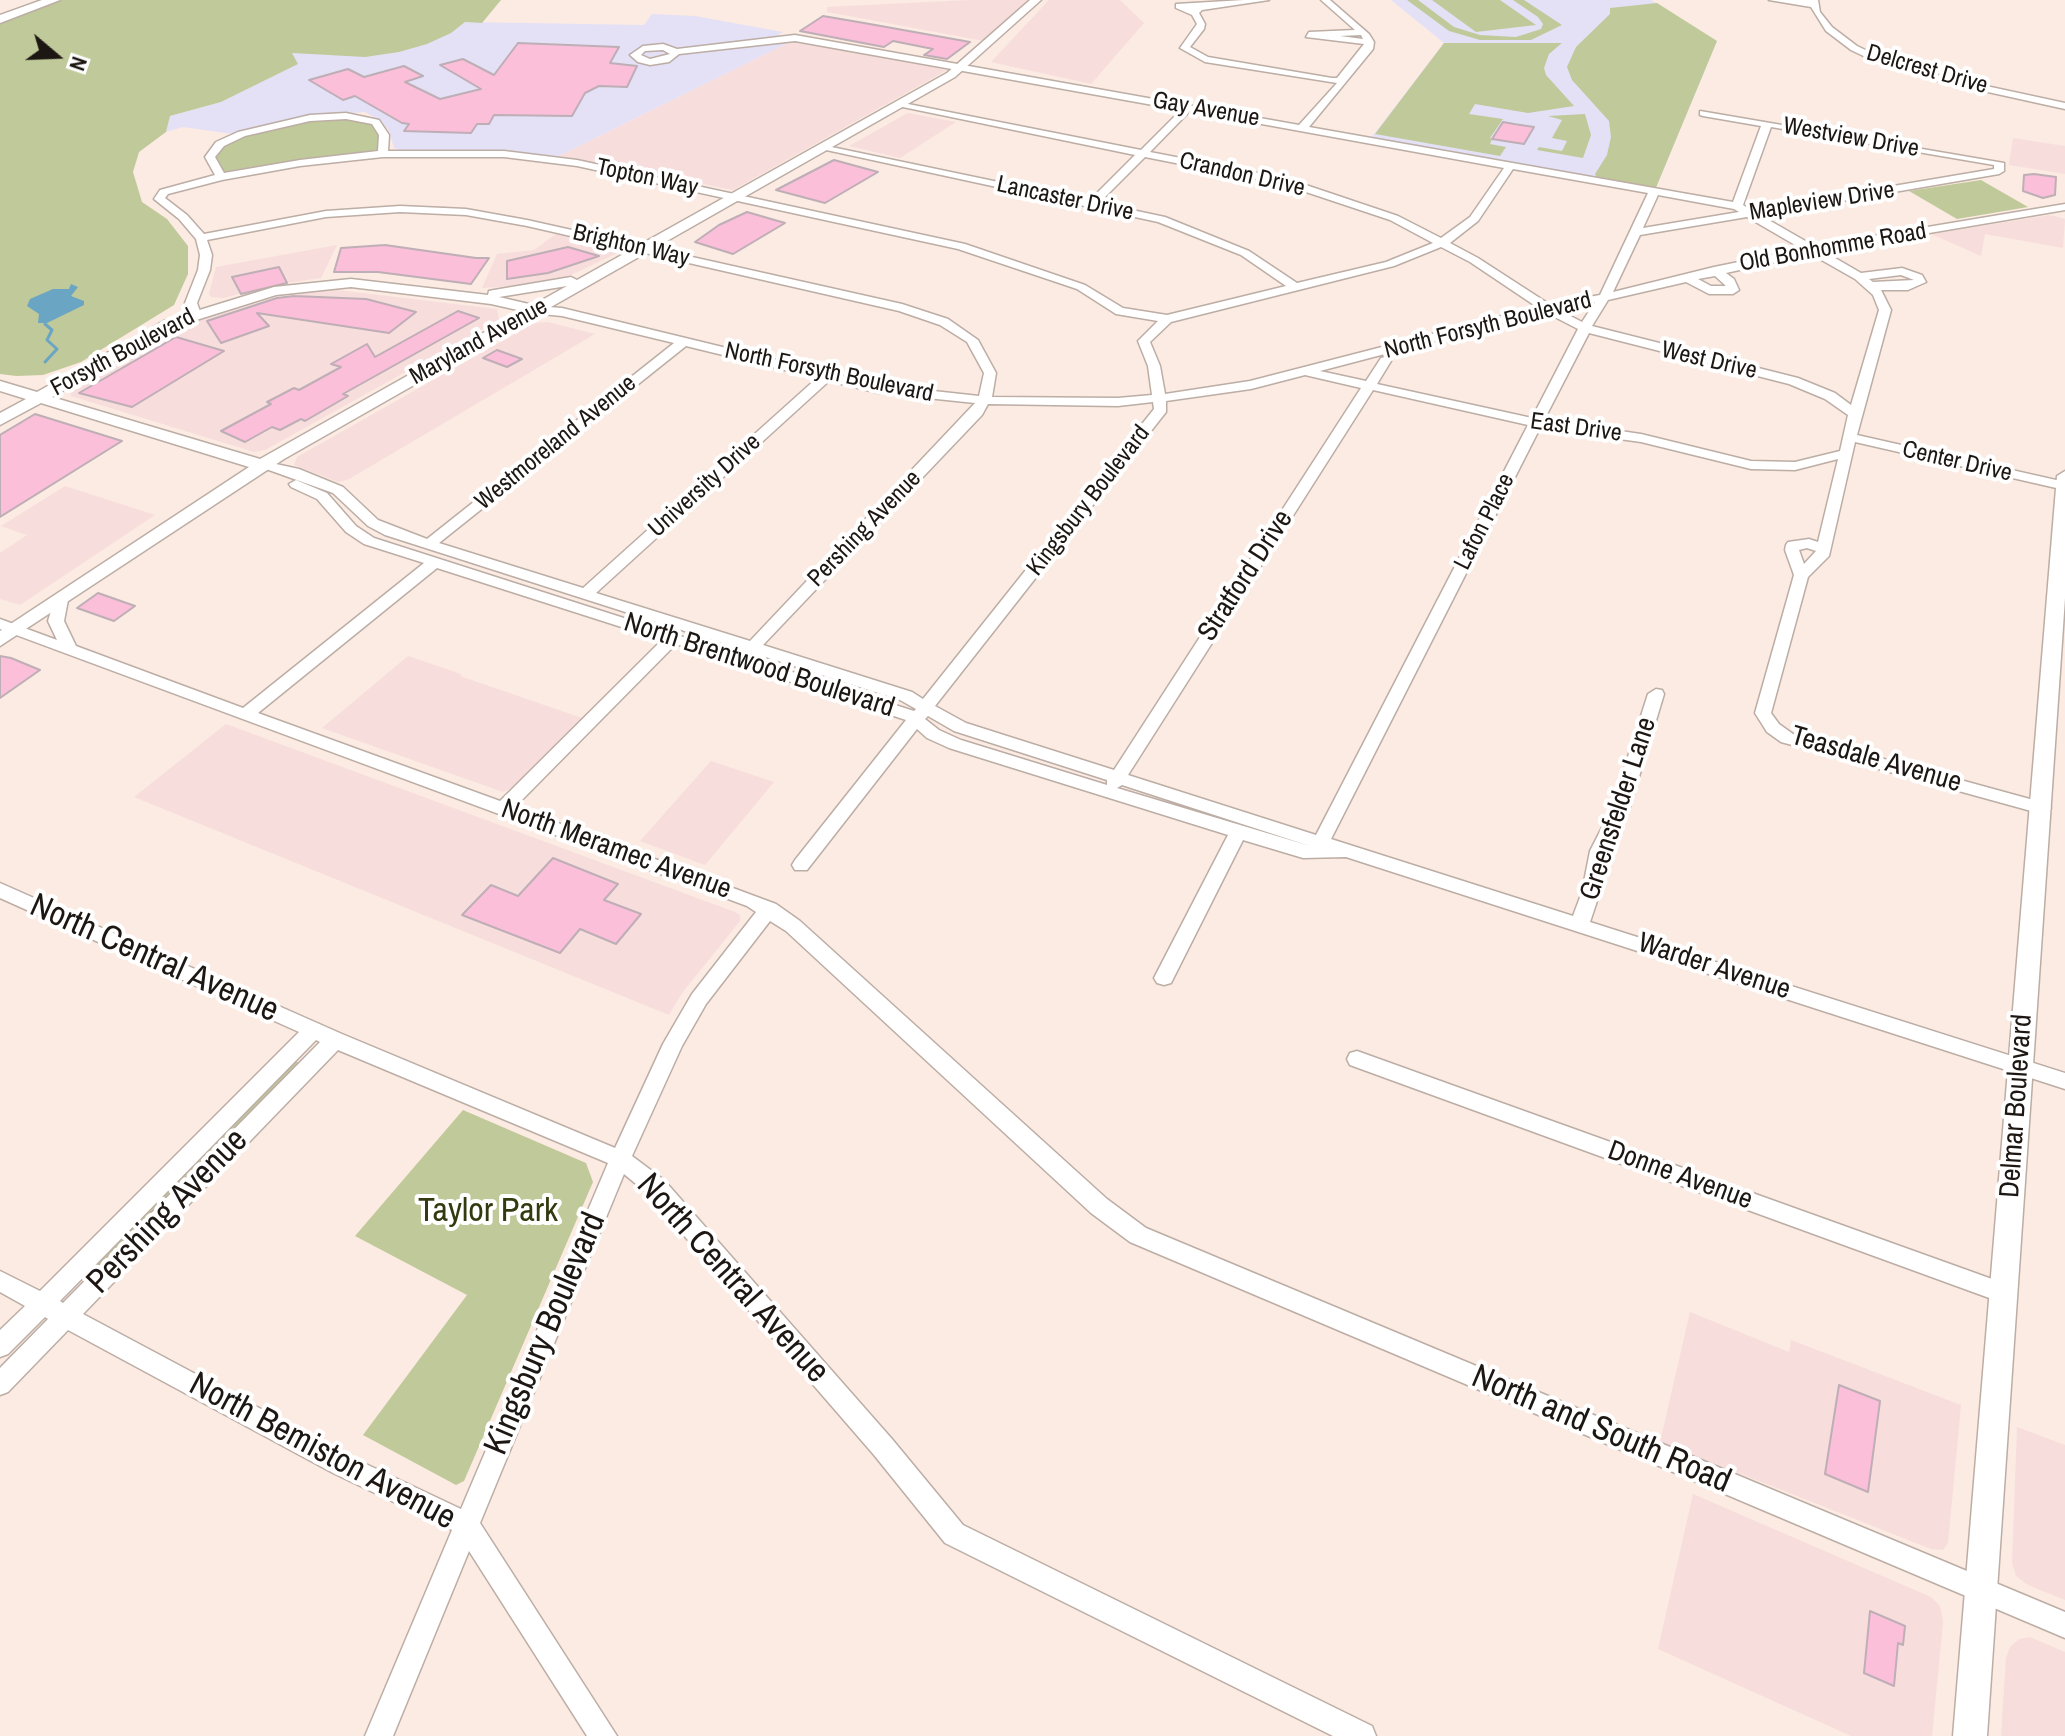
<!DOCTYPE html>
<html>
<head>
<meta charset="utf-8">
<style>
  body { margin:0 }
  #map { position:relative; width:2065px; height:1736px; overflow:hidden; background:#fbebe2; font-family:"Archivo Narrow",sans-serif }
  canvas { display:block }
  .north { position:absolute; left:16px; top:16px; width:80px; height:80px; -webkit-text-stroke:6px #fff; paint-order:stroke; rotate:109deg; font-size:22px; font-weight:700; line-height:32px; text-align:center; color:#1d1714 }
  .north::after { content:''; display:block; margin:auto; width:28px; height:36px; background:#1d1714; clip-path:polygon(50% 0,100% 100%,50% 72%,0 100%) }
</style>
</head>
<body>
<div id="map">
<canvas width="2065" height="1736"></canvas>
<div class="north">N</div>
</div>
<script>
const ctx = document.querySelector('canvas').getContext('2d');
ctx.lineJoin = 'round';
function fillPath(path, color) { ctx.fillStyle = color; ctx.fill(path, 'evenodd'); }
const shape = rows => new Path2D(rows.map(r => 'M' + r).join(''));
function strokePath(path, color, width, dash) { ctx.strokeStyle = color; ctx.lineWidth = width; ctx.lineCap = dash ? 'butt' : 'round'; ctx.setLineDash(dash || []); ctx.stroke(path); }
function write(font, color, halo, rows, align = 'center') {
  ctx.font = font + ' "Archivo Narrow",sans-serif'; ctx.lineWidth = 8; ctx.setLineDash([]); ctx.textBaseline = 'middle'; ctx.strokeStyle = halo; ctx.fillStyle = color; for (const [text, x, y, turn = 0] of rows) {
    ctx.save(); ctx.translate(x, y); ctx.rotate((+turn || 0) * Math.PI / 180); ctx.textAlign = isNaN(turn) ? turn : align; if (halo) ctx.strokeText(text, 0, 0); ctx.fillText(text, 0, 0); ctx.restore();
  }
}
fillPath(shape([
  [969,0,1028,0,984,41,827,12,827,7],
  [1049,0,1120,0,1144,23,1091,84,991,62],
  [794,40,947,70,733,190,559,156],
  [908,113,956,122,900,158,849,146],
  [2013,138,2065,146,2065,174,2009,165],
  [2050,215,2065,219,2063,248,1985,234,1981,256,1931,234],
  [556,234,626,249,562,279,529,285,482,288,497,254,534,250],
  [337,245,321,278,273,285,224,298,211,297,209,294,216,267],
  [337,290,497,309,499,320,265,450,254,452,71,396,70,392,83,384,191,323,270,299,313,291],
  [548,322,595,334,349,479,338,482,294,465,297,457,534,323],
  [65,486,155,515,20,605,0,599,0,553,27,535,1,526],
  [408,656,461,674,460,676,585,719,513,787,503,792,322,728],
  [226,724,735,912,740,915,740,921,682,993,669,1015,134,797],
  [711,761,774,782,705,865,640,841],
  [1690,1312,1789,1352,1791,1340,1961,1405,1948,1543,1943,1550,1931,1549,1660,1442],
  [2017,1427,2065,1445,2065,1600,2028,1585,2016,1576,2012,1563],
  [1693,1494,1931,1597,1940,1606,1943,1622,1932,1736,1851,1736,1658,1649],
  [2030,1637,2065,1652,2065,1736,2001,1736,2006,1658,2010,1647,2019,1639]
]), '#f8dddd');
fillPath(shape([
  [1391,0,1651,0,1717,41,1655,190,1371,138,1444,43],
  [334,4,465,22,644,25,652,14,695,16,783,32,777,36,794,40,559,156,491,150,400,150,394,148,389,131,381,121,365,112,309,116,233,134,183,127,166,132,170,116,221,102,297,64,291,53]
]), '#e4e1f7');
fillPath(shape([
  [60,0,501,0,482,23,465,22,451,33,427,44,399,52,365,57,292,53,298,64,221,102,170,116,166,132,139,152,133,172,142,202,167,219,188,246,188,274,174,305,81,362,43,375,16,376,0,374,0,22],
  [1407,0,1418,0,1454,27,1480,35,1516,37,1541,29,1543,24,1538,17,1513,0,1524,0,1562,25,1531,40,1480,40,1449,31],
  [1432,0,1500,0,1536,25,1476,32],
  [1657,3,1717,41,1655,190,1598,180,1595,174,1607,155,1611,137,1609,121,1572,80,1567,67,1576,47,1610,14,1610,8],
  [1444,43,1562,43,1549,54,1544,68,1546,75,1574,106,1528,113,1475,104,1469,114,1503,119,1490,138,1492,139,1490,144,1506,147,1500,156,1375,134],
  [1585,114,1591,135,1583,158,1537,150,1539,147,1562,151,1567,141,1552,138,1562,120,1548,116],
  [355,116,381,126,383,154,221,177,212,152,231,138,293,120],
  [1981,180,2028,207,1957,219,1909,191],
  [295,1061,300,1063,92,1276,86,1273],
  [463,1110,586,1163,593,1182,464,1481,456,1485,363,1435,467,1295,355,1236]
]), '#c0c999');
fillPath(shape([
  [71,284,78,287,71,296,84,301,84,305,47,323,38,323,39,314,27,306,30,299,53,289,69,289]
]), '#6ba5c4');
strokePath(shape([
  [45,324,52,330,47,340,57,349,45,362]
]), '#6ba5c4', 3);
const building = shape([
  [823,16,864,23,970,42,947,59,924,55,933,49,893,41,884,47,800,31,823,16],
  [518,43,619,47,610,63,637,66,627,87,599,86,585,93,572,116,494,115,489,124,477,124,471,133,404,131,409,124,402,123,355,96,343,100,309,80,348,69,364,77,404,66,423,76,405,82,440,99,481,89,440,65,463,59,494,75,518,43],
  [1503,122,1514,124,1534,127,1524,144,1492,139,1503,122],
  [834,160,878,172,825,203,776,190,834,160],
  [2034,174,2056,177,2055,195,2043,198,2023,191,2024,175,2034,174],
  [747,212,785,223,733,254,695,242,719,225,747,212],
  [385,245,476,258,489,258,471,284,378,272,334,272,341,248,385,245],
  [568,247,599,256,548,273,507,279,507,261,568,247],
  [279,267,287,283,241,294,232,277,279,267],
  [294,296,366,299,416,312,389,333,257,313,269,326,221,343,207,321,277,298,294,296],
  [458,311,479,318,343,394,348,396,305,421,301,419,280,430,272,427,245,442,221,431,271,404,267,402,294,388,299,390,341,367,331,364,367,344,375,357,458,311],
  [176,337,224,351,132,407,79,393,176,337],
  [497,350,522,359,507,367,483,358,497,350],
  [35,414,122,441,0,517,0,435,35,414],
  [98,593,135,606,114,621,77,608,98,593],
  [0,656,11,658,40,670,0,698,0,656],
  [553,858,618,884,604,900,641,914,616,944,580,929,560,953,462,915,491,885,518,896,553,858],
  [1839,1385,1880,1401,1868,1492,1825,1474,1839,1385],
  [1870,1611,1905,1626,1903,1645,1898,1643,1894,1686,1864,1673,1870,1611]
]);
fillPath(building, '#fbbfda');
strokePath(building, '#beaeb5', 2);
const minor = shape([
  [1244,0,1269,0,1202,10,1199,13,1205,24,1204,29,1190,47,1208,57,1332,78,1337,78,1364,44,1306,37,1309,32,1355,30,1321,0,1330,0,1369,34,1374,42,1373,49,1309,127,1733,202,1761,126,1703,116,1700,115,1700,111,2004,163,2004,171,1999,174,1760,215,1814,246,2065,204,2065,210,1823,251,1861,273,1902,268,1922,275,1926,282,1908,290,1881,290,1891,310,1857,435,2065,482,2065,490,1855,442,1829,556,1808,577,1771,713,1779,724,1793,734,2048,804,2051,808,2048,812,2042,814,1781,742,1767,732,1755,713,1794,575,1785,550,1786,545,1788,542,1809,539,1818,542,1838,459,1795,470,1751,469,1641,442,1540,428,1331,839,1573,916,1582,892,1590,851,1611,810,1648,694,1656,689,1662,690,1664,694,1629,810,1608,851,1600,892,1590,922,2065,1073,2065,1089,1346,857,1303,858,1243,840,1171,983,1164,985,1157,983,1154,978,1228,835,949,748,927,738,917,729,807,870,795,870,792,865,795,860,906,720,676,644,515,807,776,904,800,921,1107,1199,1146,1228,2065,1612,2065,1638,1130,1242,1091,1213,786,931,770,921,706,1004,682,1046,632,1156,664,1180,892,1439,963,1525,1372,1726,1376,1736,1333,1736,945,1543,874,1455,648,1194,624,1174,480,1523,617,1736,587,1736,469,1551,393,1736,365,1736,452,1530,333,1473,68,1330,8,1392,0,1395,0,1368,48,1319,45,1317,8,1354,0,1357,0,1330,25,1306,0,1292,0,1271,40,1291,299,1032,0,898,0,883,342,1034,615,1148,663,1044,692,994,756,912,747,906,0,629,0,619,57,640,48,621,55,597,65,597,68,600,64,621,76,646,243,708,424,563,364,544,346,532,317,499,291,487,289,484,296,480,327,493,356,526,374,538,914,711,916,709,900,700,385,535,368,526,333,493,255,465,262,461,299,469,343,487,378,520,427,539,674,343,562,316,531,313,529,310,535,306,562,308,879,385,979,396,984,373,967,342,940,325,899,311,527,226,466,215,400,212,326,217,207,240,212,255,210,270,197,303,201,314,195,318,189,314,185,303,198,270,200,255,196,239,179,219,154,199,160,190,215,175,205,157,216,142,238,132,310,115,346,113,379,120,389,135,388,151,504,151,577,160,965,244,1085,285,1123,308,1167,315,1286,286,1241,255,1158,222,817,148,822,145,1089,201,1135,155,893,105,898,102,1141,150,1181,110,795,41,679,54,669,62,650,65,638,62,630,55,643,46,663,44,677,49,795,35,1299,125,1337,83,1205,62,1180,48,1197,24,1192,15,1176,8,1176,4,1244,0],
  [1361,35,1363,39,1340,36,1361,35],
  [663,50,670,54,650,59,641,55,645,51,663,50],
  [1190,111,1504,168,1470,217,1441,238,1398,216,1288,179,1150,152,1190,111],
  [346,119,372,124,379,135,378,151,300,160,224,173,215,157,224,146,245,136,310,121,346,119],
  [1771,127,1994,165,1994,169,1751,210,1743,205,1771,127],
  [383,157,504,157,577,166,958,249,1077,289,1116,314,1158,321,1138,341,1148,366,1152,395,1118,398,992,397,996,373,978,340,948,319,902,304,527,220,466,209,400,206,326,211,204,234,187,215,165,198,168,194,222,180,300,166,383,157],
  [1145,157,1282,184,1390,220,1433,243,1386,262,1297,283,1249,251,1165,217,1099,203,1145,157],
  [1513,169,1648,193,1600,295,1549,304,1478,258,1450,243,1478,221,1513,169],
  [1658,195,1734,209,1739,212,1643,228,1658,195],
  [1747,217,1802,249,1714,267,1613,292,1640,235,1747,217],
  [1441,247,1470,262,1537,307,1250,381,1165,394,1160,366,1150,342,1171,322,1394,266,1441,247],
  [1811,254,1855,279,1873,295,1879,310,1851,405,1835,393,1798,378,1592,326,1608,300,1686,282,1709,294,1733,294,1739,290,1734,279,1726,273,1811,254],
  [1901,275,1914,280,1873,282,1869,279,1901,275],
  [1715,276,1726,286,1711,286,1698,279,1715,276],
  [1595,302,1582,322,1557,309,1578,304,1595,302],
  [1545,312,1578,329,1532,418,1377,384,1391,361,1385,357,1381,358,1366,381,1320,371,1545,312],
  [1589,333,1789,384,1825,399,1848,415,1840,451,1795,462,1751,461,1641,434,1544,420,1589,333],
  [686,346,817,378,583,588,439,543,686,346],
  [1305,375,1361,388,1114,770,966,723,935,706,1166,412,1166,401,1251,389,1305,375],
  [829,381,879,393,975,403,750,641,596,593,829,381],
  [1373,390,1528,425,1316,835,1128,775,1373,390],
  [1153,402,1154,409,923,699,912,692,763,645,982,415,988,404,1118,406,1153,402],
  [1807,548,1816,551,1804,564,1799,550,1807,548],
  [437,568,662,640,500,801,258,713,437,568],
  [928,716,954,731,1107,780,1107,785,961,740,939,730,925,719,928,716],
  [1122,785,1310,846,1117,788,1122,785],
  [316,1040,320,1042,63,1303,60,1301,316,1040],
  [338,1050,608,1163,461,1509,351,1457,83,1314,338,1050],
  [1769,0,1818,0,1820,12,1832,27,1857,46,1882,58,1940,76,2065,103,2065,109,1938,81,1876,62,1851,50,1826,31,1811,7,1769,0],
  [1357,1051,2003,1283,2011,1286,2014,1293,2011,1300,2003,1303,1350,1065,1347,1059,1350,1053,1357,1051]
]);
const major = shape([
  [1030,0,1041,0,955,77,284,459,0,646,0,631,249,467,41,403,0,425,0,413,26,399,0,391,0,381,37,392,164,321,274,287,351,279,488,295,489,291,494,290,571,277,577,280,947,73,1030,0],
  [567,286,533,305,499,297,567,286],
  [351,287,491,304,522,311,260,459,52,397,174,327,276,295,351,287],
  [2065,471,2065,598,1987,1736,1953,1736,2057,476,2065,471]
]);
const highway = shape([
  [42,0,60,0,0,23,0,15,42,0]
]);
strokePath(minor, '#bcada5', 3);
strokePath(major, '#bcada5', 3);
strokePath(highway, '#bcada5', 3);
fillPath(minor, '#fff');
fillPath(major, '#fff');
fillPath(highway, '#fff');
write('24px', '#1d1714', '#fff', [
  ["Delcrest Drive",1927,70,16],
  ["Gay Avenue",1206,110,10],
  ["Westview Drive",1851,138,10],
  ["Crandon Drive",1242,175,13],
  ["Topton Way",647,178,12],
  ["Lancaster Drive",1065,199,12],
  ["Mapleview Drive",1822,202,-9],
  ["Brighton Way",631,246,13],
  ["Old Bonhomme Road",1833,248,-10],
  ["North Forsyth Boulevard",1488,326,-14],
  ["Maryland Avenue",479,342,-29],
  ["Forsyth Boulevard",123,353,-28],
  ["West Drive",1709,361,13],
  ["North Forsyth Boulevard",829,373,12],
  ["East Drive",1576,428,8],
  ["Westmoreland Avenue",556,443,-39],
  ["Center Drive",1957,462,13],
  ["University Drive",705,486,-42],
  ["Kingsbury Boulevard",1089,501,-52],
  ["Lafon Place",1485,522,-63],
  ["Pershing Avenue",865,529,-46]
]);
write('28px', '#1d1714', '#fff', [
  ["Stratford Drive",1246,576,-57],
  ["North Brentwood Boulevard",759,666,18],
  ["Teasdale Avenue",1876,760,16],
  ["Greensfelder Lane",1619,809,-72],
  ["North Meramec Avenue",616,850,20],
  ["Warder Avenue",1714,967,18],
  ["Delmar Boulevard",2017,1106,-86],
  ["Donne Avenue",1680,1176,20]
]);
write('34px', '#1d1714', '#fff', [
  ["North Central Avenue",154,959,24],
  ["Pershing Avenue",168,1212,-46],
  ["North Central Avenue",732,1279,48],
  ["Kingsbury Boulevard",546,1334,-67],
  ["North and South Road",1601,1430,23],
  ["North Bemiston Avenue",322,1452,28]
]);
write('34px', '#343a0f', '#fff', [
  ["Taylor Park",488,1212]
]);
</script>
</body>
</html>
